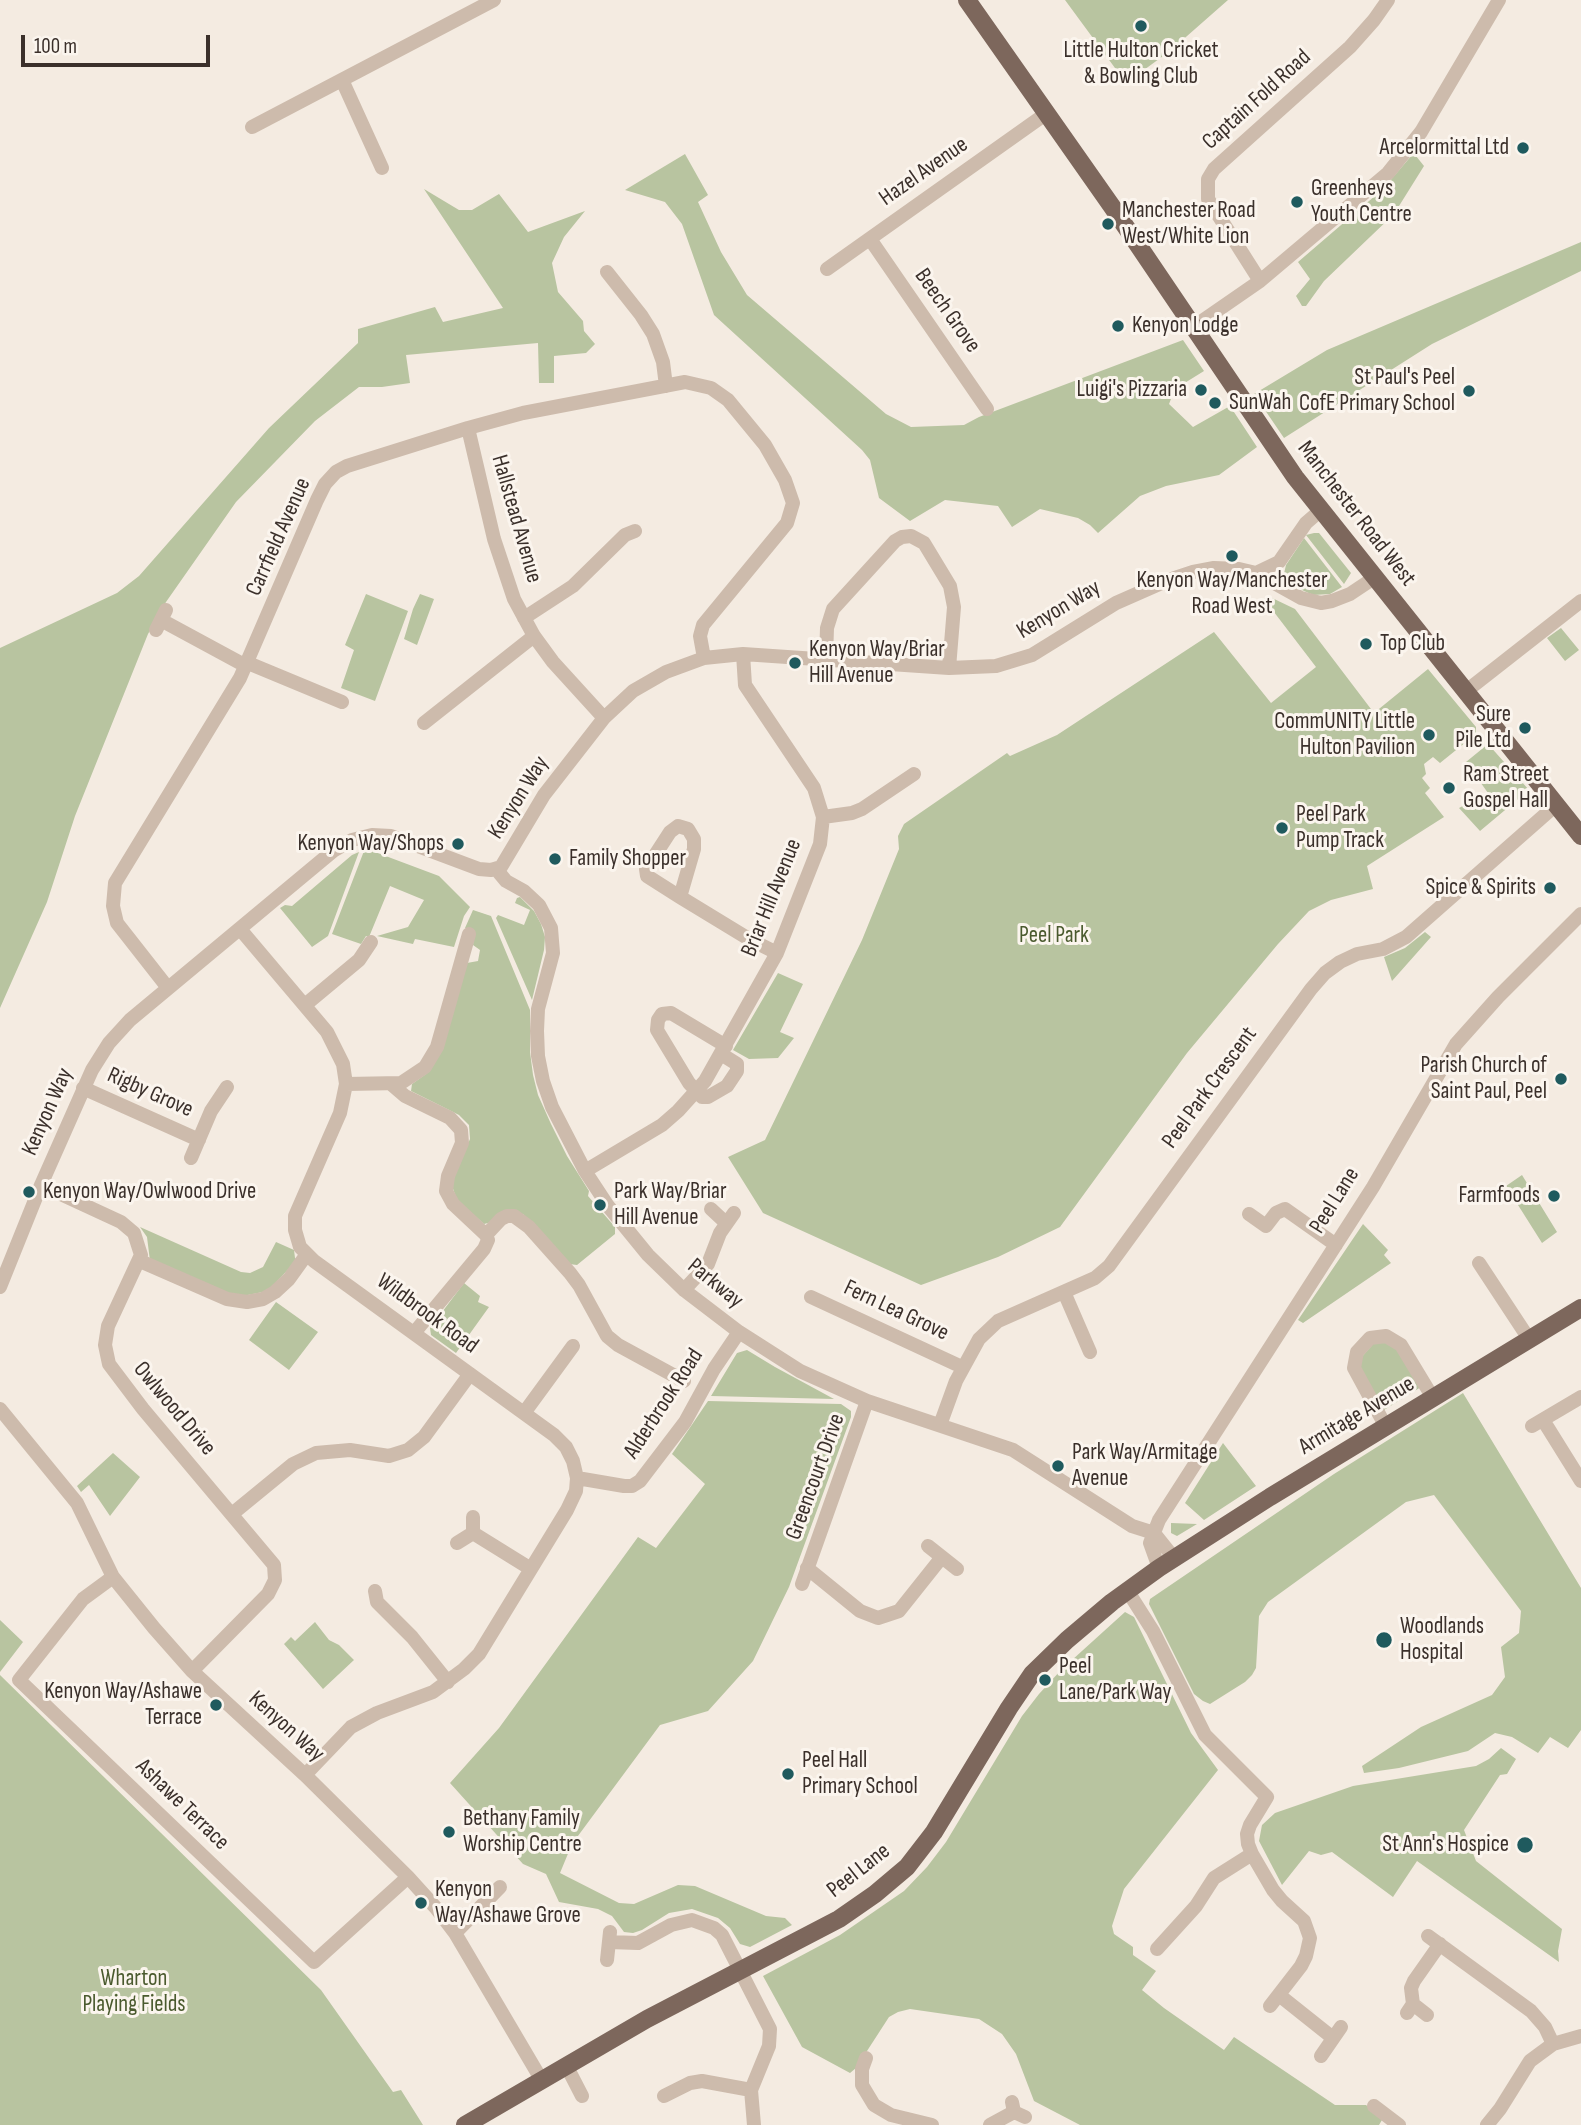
<!DOCTYPE html>
<html>
<head>
<meta charset="utf-8">
<style>
  body { margin:0 }
  #map { position:relative; width:1581px; height:2125px; overflow:hidden; background:#f4ebe1; font-family:"Sofia Sans Condensed",sans-serif }
  canvas { display:block }
  .scale { position:absolute; left:21px; top:35px; width:189px; height:32px; box-sizing:border-box; border:4px solid #3b302b; border-top:0; padding-left:9px; font-size:21px; line-height:24px; white-space:nowrap; color:#3b302b; -webkit-text-stroke:5px #fbf5ee; paint-order:stroke }
</style>
</head>
<body>
<div id="map">
<canvas width="1581" height="2125"></canvas>
<div class="scale">100 m</div>
</div>
<script>
const ctx = document.querySelector('canvas').getContext('2d');
ctx.lineJoin = 'round';
function fillPath(path, color) { ctx.fillStyle = color; ctx.fill(path, 'evenodd'); }
const shape = rows => new Path2D(rows.map(r => 'M' + r).join(''));
function strokePath(path, color, width, dash) { ctx.strokeStyle = color; ctx.lineWidth = width; ctx.lineCap = dash ? 'butt' : 'round'; ctx.setLineDash(dash || []); ctx.stroke(path); }
function write(font, color, halo, rows, align = 'center') {
  ctx.font = font + ' "Sofia Sans Condensed",sans-serif'; ctx.lineWidth = 6; ctx.setLineDash([]); ctx.textBaseline = 'middle'; ctx.strokeStyle = halo; ctx.fillStyle = color; for (const [text, x, y, turn = 0] of rows) {
    ctx.save(); ctx.translate(x, y); ctx.rotate((+turn || 0) * Math.PI / 180); ctx.textAlign = isNaN(turn) ? turn : align; if (halo) ctx.strokeText(text, 0, 0); ctx.fillText(text, 0, 0); ctx.restore();
  }
}
fillPath(shape([
  [1065,0,1228,0,1170,51,1126,83],
  [685,154,708,195,698,202,721,252,747,295,886,414,911,427,964,425,979,417,1183,340,1204,371,1175,389,1169,404,1193,427,1230,406,1257,447,1219,475,1166,486,1140,496,1098,533,1090,525,1078,518,1040,509,1012,527,998,506,945,500,910,521,879,498,870,460,862,450,714,315,682,224,665,202,625,190],
  [1412,155,1416,156,1424,166,1394,214,1324,281,1306,306,1302,306,1296,296,1310,279,1298,262,1383,189],
  [424,189,459,210,472,210,499,194,528,232,585,211,564,237,552,263,558,292,583,321,584,331,595,344,586,353,554,356,554,383,539,383,538,343,406,355,410,383,382,387,359,387,315,421,236,502,166,602,148,634,75,816,47,902,0,1008,0,648,117,593,139,576,269,428,358,343,358,329,435,307,443,322,503,308],
  [1581,242,1581,271,1432,344,1284,438,1254,394,1327,350],
  [1314,533,1319,533,1351,573,1344,584,1306,535],
  [1304,538,1342,587,1330,594,1313,595,1293,586,1283,578,1286,565],
  [366,594,408,611,375,701,341,688,354,650,345,645],
  [420,594,434,599,417,645,404,639,413,609],
  [1268,596,1295,609,1374,713,1428,669,1476,727,1476,734,1440,763,1433,757,1424,764,1426,774,1422,778,1430,788,1425,793,1444,817,1367,866,1373,889,1331,900,1309,911,1278,944,1187,1053,1060,1227,998,1257,921,1285,763,1213,728,1157,765,1140,862,940,899,849,898,836,904,824,1007,753,1010,756,1057,735,1214,632,1271,703,1316,667,1264,599],
  [1561,628,1579,650,1565,661,1547,638],
  [1488,744,1529,790,1480,831,1459,808,1488,793,1466,762],
  [367,849,439,876,470,907,464,916,454,947,415,939,413,944,377,936,408,927,424,900,390,886,369,937,366,936,361,944,332,934,364,851],
  [359,852,328,936,312,947,280,908,285,905,292,906,352,855],
  [520,897,534,911,541,924,545,937,544,950,532,1000,496,918,498,915,524,925,530,910,515,903,517,898],
  [473,910,491,916,530,1010,530,1052,533,1075,538,1095,551,1124,567,1156,589,1191,588,1196,615,1227,615,1234,577,1265,569,1264,523,1214,484,1224,457,1200,452,1186,456,1171,470,1139,469,1125,459,1115,411,1091,412,1084,426,1074,467,963,478,961,480,950,473,945,474,931,465,928],
  [1425,932,1431,937,1392,981,1384,957,1405,948],
  [778,973,803,984,780,1032,794,1038,778,1058,749,1059,733,1050],
  [1522,1175,1557,1232,1542,1243,1506,1186],
  [1363,1224,1388,1250,1384,1255,1391,1263,1303,1323,1298,1320],
  [140,1227,241,1272,250,1273,263,1267,276,1242,294,1250,295,1258,297,1260,268,1291,238,1297,150,1261,147,1237],
  [464,1283,480,1296,478,1302,489,1307,456,1353,431,1335,430,1328],
  [276,1302,318,1332,289,1370,249,1340],
  [1386,1342,1397,1349,1421,1387,1384,1410,1359,1370,1359,1360,1374,1343],
  [747,1350,775,1367,834,1399,711,1396,737,1353],
  [1463,1393,1581,1588,1581,1730,1568,1748,1550,1737,1538,1753,1512,1737,1495,1733,1468,1751,1399,1768,1364,1773,1362,1766,1421,1727,1492,1695,1505,1677,1501,1647,1519,1633,1521,1611,1434,1495,1406,1502,1268,1602,1259,1616,1256,1668,1252,1675,1245,1682,1210,1704,1203,1701,1194,1694,1149,1604,1150,1599,1334,1474],
  [708,1401,841,1404,851,1411,851,1417,789,1587,753,1661,708,1711,660,1725,572,1844,560,1873,619,1903,634,1904,678,1885,695,1886,766,1916,785,1918,792,1925,750,1947,740,1944,730,1928,718,1918,692,1909,669,1913,642,1930,633,1933,624,1932,612,1916,598,1909,559,1902,546,1874,523,1864,450,1783,499,1728,638,1537,656,1548,705,1484,672,1454],
  [1223,1443,1256,1486,1204,1520,1185,1503],
  [113,1453,140,1477,110,1516,89,1485,81,1492,77,1486],
  [1171,1523,1197,1524,1177,1536,1171,1533],
  [1125,1612,1134,1617,1191,1733,1218,1770,1124,1889,1112,1926,1114,1934,1133,1947,1133,1955,1156,1971,1142,1990,1164,2008,1224,2050,1234,2037,1335,2105,1366,2105,1381,2117,1382,2120,1379,2125,1080,2125,1034,2101,1016,2054,1002,2034,979,2019,910,2009,898,2012,889,2017,856,2068,850,2073,802,2047,763,1976,840,1935,904,1891,927,1867,946,1842,1022,1716,1039,1694,1061,1670],
  [0,1620,23,1642,0,1672],
  [315,1622,329,1640,339,1645,354,1660,323,1689,284,1644,291,1637,295,1641],
  [0,1675,321,1990,393,2092,401,2090,423,2125,0,2125],
  [1501,1748,1516,1759,1507,1774,1500,1775,1464,1830,1476,1861,1562,1929,1558,1951,1559,1962,1417,1861,1393,1897,1332,1852,1321,1855,1309,1851,1282,1885,1259,1841,1262,1825,1275,1813,1353,1786,1476,1766,1489,1759]
]), '#b8c4a0');
strokePath(shape([
  [342,80,382,168],
  [252,127,494,0],
  [870,239,987,409],
  [827,269,1047,113],
  [607,272,641,315,653,334,663,362,666,386],
  [1260,281,1208,199,1208,179,1214,169,1350,47,1374,20,1388,0],
  [1192,328,1260,281,1388,173,1421,132,1499,0],
  [468,428,494,539,514,599,534,636,553,662,604,718],
  [1256,573,1279,562,1306,523,1321,510],
  [524,618,573,586,625,535,635,531],
  [161,620,246,666],
  [156,630,166,610],
  [826,658,827,628,833,609,895,541,902,537,911,536,924,543,950,586,954,607,949,668],
  [248,663,342,702],
  [1465,692,1581,601],
  [424,723,534,636],
  [823,817,852,813,862,809,914,774],
  [496,869,506,881,524,891,539,905,551,928,553,953,538,1009,537,1031,538,1056,543,1081,552,1107,585,1171,608,1206,648,1255,684,1290,739,1332,800,1371,867,1401,1013,1450,1132,1526,1154,1533,1174,1558],
  [680,897,694,849,694,839,688,829,678,826,670,832,646,869,647,876,680,897,749,939,777,953],
  [240,929,327,1032,343,1064,346,1084,340,1113,295,1216,295,1230,300,1247,314,1261,554,1435,566,1447,573,1461,577,1478,576,1491,567,1510,479,1654,464,1669,433,1692,377,1713,351,1727,305,1775],
  [168,988,117,923,113,906,115,883,240,678,317,500,325,484,336,472,347,466,468,428,523,413,685,382,711,388,728,400,765,445,785,480,793,503,787,523,703,625,700,636,704,658],
  [305,1005,359,960,371,942],
  [721,1054,737,1064,737,1071,727,1086,708,1097,702,1097,689,1083,657,1030,658,1020,662,1014,671,1013,726,1046],
  [346,1084,401,1083,425,1067,437,1047,469,934],
  [391,1084,405,1096,450,1118,461,1130,462,1143,448,1176,446,1191,453,1204,486,1235],
  [83,1088,199,1140],
  [191,1158,211,1111,227,1087],
  [585,1171,662,1125,678,1111,705,1081,777,953,820,844,823,817,814,788,745,685,743,654],
  [41,1185,121,1222,134,1233,141,1255,108,1326,105,1345,109,1364,143,1409,274,1565,275,1580,268,1594,192,1671],
  [711,1209,726,1223],
  [1249,1214,1266,1226,1276,1213,1285,1209,1336,1245],
  [140,1261,227,1299,247,1302,263,1299,275,1292,289,1279,307,1254],
  [1479,1263,1529,1339],
  [0,1287,41,1185,92,1070,109,1043,130,1020,333,851,352,840,372,835,391,836,479,869,491,870,501,867,544,795,604,718,633,691,666,672,704,658,743,654,949,668,996,666,1032,655,1116,603,1166,581,1193,572,1214,568,1239,569,1256,573,1301,598,1321,603,1332,601,1350,594,1374,578],
  [684,1290,708,1264,720,1233,734,1213],
  [1064,1292,1090,1352],
  [811,1297,962,1367],
  [414,1333,484,1249,488,1240,486,1235,501,1219,507,1216,514,1216,529,1227,570,1273,579,1285,607,1336,618,1345,684,1381],
  [0,1409,77,1503,113,1577,154,1628,192,1671,305,1775,408,1877,436,1908,455,1933,541,2079],
  [524,1413,573,1346],
  [1543,1420,1581,1481],
  [940,1425,956,1381,979,1339,998,1321,1095,1278,1109,1266,1311,989,1325,973,1340,962,1357,954,1383,949,1406,937,1556,805],
  [1532,1426,1581,1397],
  [1386,1427,1354,1368,1357,1352,1370,1338,1386,1336,1401,1345,1433,1398],
  [577,1478,624,1486,632,1486,640,1481,685,1422,714,1369,739,1332],
  [232,1514,293,1464,316,1453,350,1450,389,1456,408,1450,424,1437,470,1374],
  [473,1533,531,1569],
  [457,1543,473,1533,473,1517],
  [928,1546,957,1569],
  [807,1568,860,1611,878,1618,899,1611,942,1557],
  [1159,1568,1150,1543,1159,1520,1373,1187,1456,1044,1498,997,1581,914],
  [113,1577,83,1599,19,1680,314,1962,408,1877],
  [802,1584,867,1401],
  [1127,1590,1153,1631,1205,1735,1267,1797,1250,1825,1247,1834,1248,1844,1252,1854,1273,1890,1282,1901,1304,1921,1310,1938,1306,1956,1301,1966,1270,2006],
  [375,1591,377,1602,412,1637,448,1682],
  [455,1933,500,1887],
  [1428,1936,1531,2011,1545,2027,1553,2044],
  [609,1942,638,1943,671,1925,692,1920,714,1928,722,1935,770,2029,769,2046,751,2090,754,2125],
  [1157,1949,1196,1906,1214,1878,1252,1854],
  [607,1960,610,1932],
  [1279,1995,1333,2038],
  [1413,2004,1411,1988,1414,1981,1440,1944],
  [1407,2013,1413,2004,1427,2015],
  [1321,2056,1341,2027],
  [866,2058,862,2069,862,2085,874,2105,891,2115,932,2125],
  [566,2065,582,2096],
  [664,2096,690,2083,702,2081,751,2090],
  [1012,2102,1014,2112,1025,2117],
  [1374,2106,1399,2125],
  [990,2125,1014,2112],
  [1487,2125,1500,2109,1530,2061,1553,2044,1581,2036]
]), '#cdbbac', 14);
strokePath(shape([
  [967,0,1113,208,1295,477,1581,836],
  [465,2125,647,2019,839,1919,875,1894,907,1867,934,1832,1009,1708,1032,1674,1067,1640,1112,1602,1159,1568,1270,1497,1581,1308]
]), '#7d675c', 18);
for (const [x, y, r, color] of [
  [1141,26,7,"#1f5a5e"],
  [1523,148,7,"#1f5a5e"],
  [1297,202,7,"#1f5a5e"],
  [1108,224,7,"#1f5a5e"],
  [1118,326,7,"#1f5a5e"],
  [1201,390,7,"#1f5a5e"],
  [1469,391,7,"#1f5a5e"],
  [1215,403,7,"#1f5a5e"],
  [1232,556,7,"#1f5a5e"],
  [1366,644,7,"#1f5a5e"],
  [795,663,7,"#1f5a5e"],
  [1525,728,7,"#1f5a5e"],
  [1429,735,7,"#1f5a5e"],
  [1449,788,7,"#1f5a5e"],
  [1282,828,7,"#1f5a5e"],
  [458,844,7,"#1f5a5e"],
  [555,859,7,"#1f5a5e"],
  [1550,888,7,"#1f5a5e"],
  [1561,1079,7,"#1f5a5e"],
  [29,1192,7,"#1f5a5e"],
  [1554,1196,7,"#1f5a5e"],
  [600,1205,7,"#1f5a5e"],
  [1058,1466,7,"#1f5a5e"],
  [1384,1640,9,"#1f5a5e"],
  [1045,1680,7,"#1f5a5e"],
  [216,1705,7,"#1f5a5e"],
  [788,1774,7,"#1f5a5e"],
  [449,1832,7,"#1f5a5e"],
  [1525,1845,9,"#1f5a5e"],
  [421,1903,7,"#1f5a5e"]
]) { const dot = new Path2D(); dot.arc(x, y, r, 0, 2 * Math.PI); ctx.fillStyle = color; ctx.fill(dot); strokePath(dot, '#fbf5ee', 2.5); }
write('23px', '#3b302b', '#fbf5ee', [
  ["Little Hulton Cricket",1141,51,"center"],
  ["& Bowling Club",1141,77,"center"],
  ["Arcelormittal Ltd",1509,148,"right"],
  ["Greenheys",1311,189],
  ["Youth Centre",1311,215],
  ["Manchester Road",1122,211],
  ["West/White Lion",1122,237],
  ["Kenyon Lodge",1132,326],
  ["St Paul's Peel",1455,378,"right"],
  ["CofE Primary School",1455,404,"right"],
  ["Luigi's Pizzaria",1187,390,"right"],
  ["SunWah",1229,403],
  ["Kenyon Way/Manchester",1232,581,"center"],
  ["Road West",1232,607,"center"],
  ["Top Club",1380,644],
  ["Kenyon Way/Briar",809,650],
  ["Hill Avenue",809,676],
  ["Sure",1511,715,"right"],
  ["Pile Ltd",1511,741,"right"],
  ["CommUNITY Little",1415,722,"right"],
  ["Hulton Pavilion",1415,748,"right"],
  ["Ram Street",1463,775],
  ["Gospel Hall",1463,801],
  ["Peel Park",1296,815],
  ["Pump Track",1296,841],
  ["Kenyon Way/Shops",444,844,"right"],
  ["Family Shopper",569,859],
  ["Spice & Spirits",1536,888,"right"],
  ["Parish Church of",1547,1066,"right"],
  ["Saint Paul, Peel",1547,1092,"right"],
  ["Kenyon Way/Owlwood Drive",43,1192],
  ["Park Way/Briar",614,1192],
  ["Hill Avenue",614,1218],
  ["Farmfoods",1540,1196,"right"],
  ["Park Way/Armitage",1072,1453],
  ["Avenue",1072,1479],
  ["Woodlands",1400,1627],
  ["Hospital",1400,1653],
  ["Peel",1059,1667],
  ["Lane/Park Way",1059,1693],
  ["Kenyon Way/Ashawe",202,1692,"right"],
  ["Terrace",202,1718,"right"],
  ["Peel Hall",802,1761],
  ["Primary School",802,1787],
  ["Bethany Family",463,1819],
  ["Worship Centre",463,1845],
  ["St Ann's Hospice",1509,1845,"right"],
  ["Kenyon",435,1890],
  ["Way/Ashawe Grove",435,1916]
], 'left');
write('23px', '#3b302b', '#fbf5ee', [
  ["Captain Fold Road",1257,100,-42],
  ["Hazel Avenue",924,172,-35],
  ["Beech Grove",947,311,55],
  ["Manchester Road West",1356,514,52],
  ["Hallstead Avenue",516,519,74],
  ["Carrfield Avenue",279,537,-66],
  ["Kenyon Way",1059,610,-31],
  ["Kenyon Way",519,798,-58],
  ["Briar Hill Avenue",772,898,-68],
  ["Peel Park Crescent",1210,1088,-54],
  ["Rigby Grove",150,1093,24],
  ["Kenyon Way",48,1112,-66],
  ["Peel Lane",1335,1201,-58],
  ["Parkway",715,1284,39],
  ["Fern Lea Grove",896,1311,25],
  ["Wildbrook Road",427,1314,36],
  ["Alderbrook Road",664,1404,-57],
  ["Owlwood Drive",174,1409,50],
  ["Armitage Avenue",1357,1416,-31],
  ["Greencourt Drive",816,1477,-70],
  ["Kenyon Way",286,1727,42],
  ["Ashawe Terrace",182,1805,44],
  ["Peel Lane",859,1871,-38]
]);
write('23px', '#4a5a2e', '#fbf5ee', [
  ["Peel Park",1054,936],
  ["Wharton",134,1979],
  ["Playing Fields",134,2005]
]);
</script>
</body>
</html>
